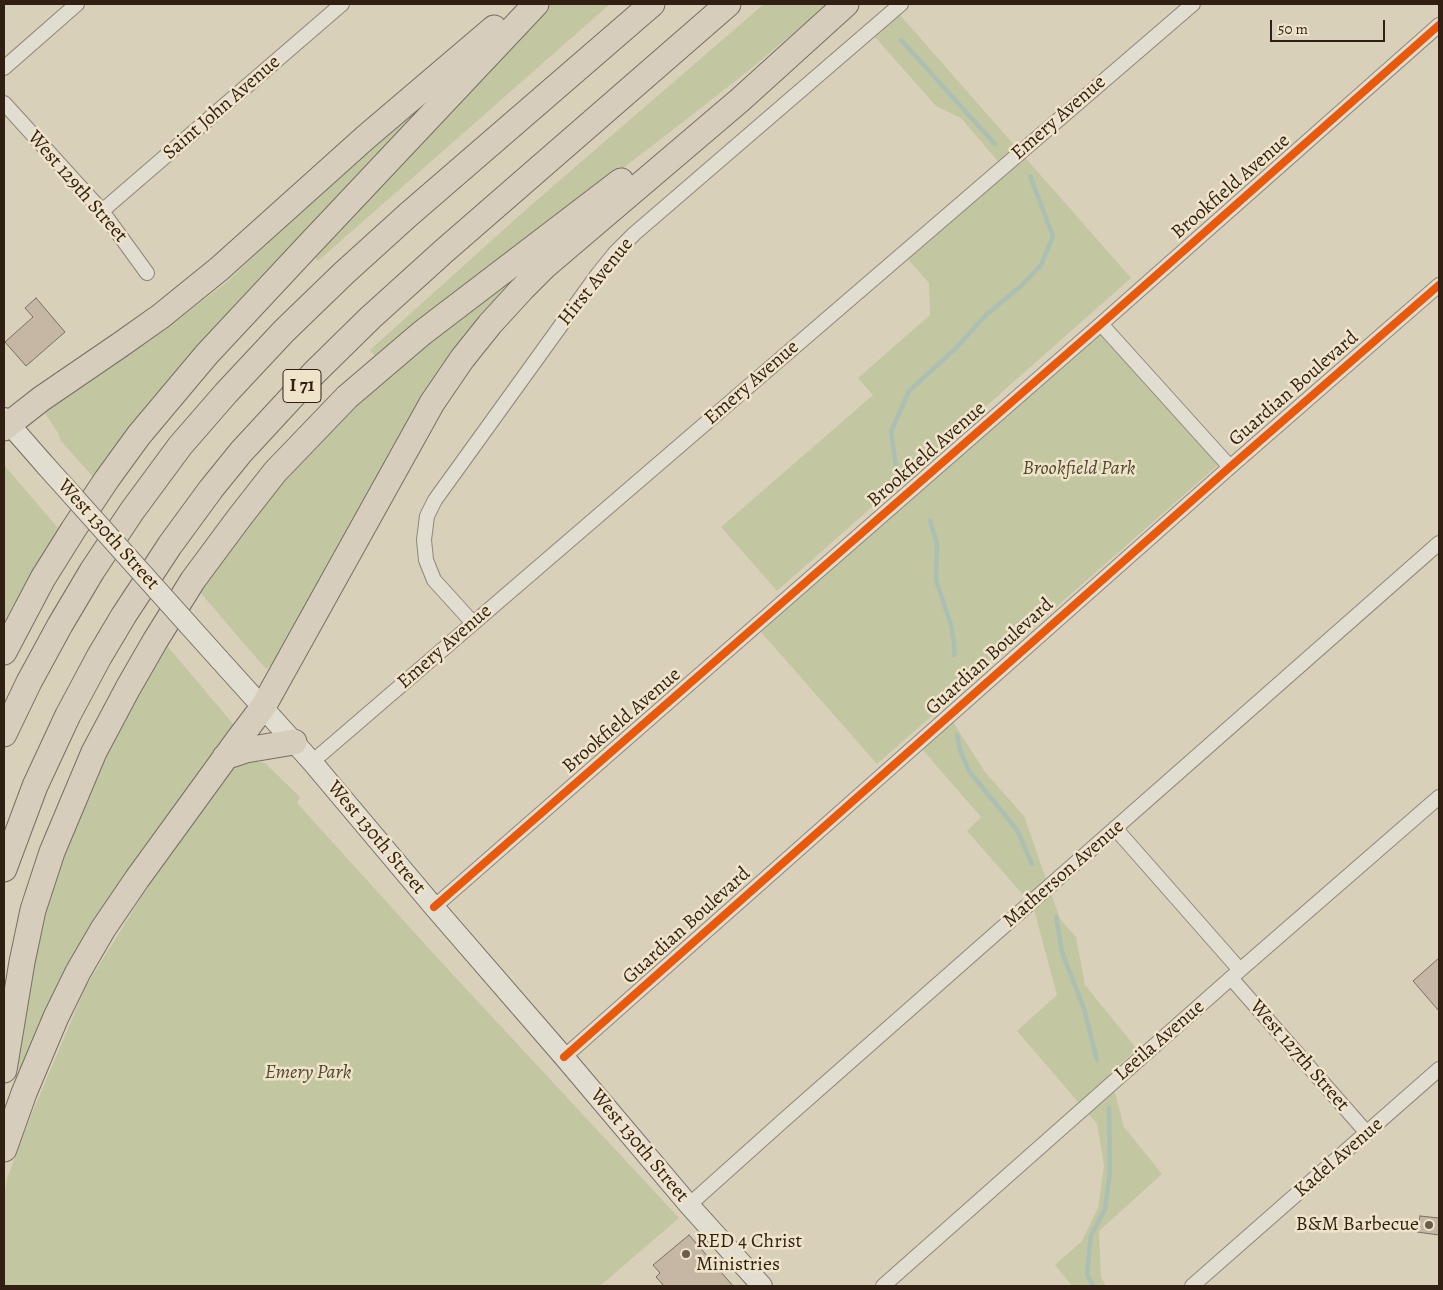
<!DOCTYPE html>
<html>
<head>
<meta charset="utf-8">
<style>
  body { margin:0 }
  #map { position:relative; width:1443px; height:1290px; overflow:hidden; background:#d9d0b9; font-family:Alegreya,serif }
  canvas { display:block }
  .frame { position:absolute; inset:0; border:5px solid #301f12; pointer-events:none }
  .scale { position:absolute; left:1270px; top:20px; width:115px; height:22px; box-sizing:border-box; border:2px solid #301f12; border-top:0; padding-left:6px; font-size:15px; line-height:18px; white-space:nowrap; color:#301f12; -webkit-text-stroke:4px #efe4c9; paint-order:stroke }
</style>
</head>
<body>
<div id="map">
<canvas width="1443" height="1290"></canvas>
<div class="frame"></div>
<div class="scale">50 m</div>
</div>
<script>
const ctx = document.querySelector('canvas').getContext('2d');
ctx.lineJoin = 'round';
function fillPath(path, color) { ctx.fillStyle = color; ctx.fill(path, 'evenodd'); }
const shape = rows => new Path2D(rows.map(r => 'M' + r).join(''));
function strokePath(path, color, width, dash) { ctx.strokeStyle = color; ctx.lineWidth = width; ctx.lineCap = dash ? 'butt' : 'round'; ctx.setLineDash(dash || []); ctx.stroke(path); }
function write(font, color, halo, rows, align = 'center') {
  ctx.font = font + ' Alegreya,serif'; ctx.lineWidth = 5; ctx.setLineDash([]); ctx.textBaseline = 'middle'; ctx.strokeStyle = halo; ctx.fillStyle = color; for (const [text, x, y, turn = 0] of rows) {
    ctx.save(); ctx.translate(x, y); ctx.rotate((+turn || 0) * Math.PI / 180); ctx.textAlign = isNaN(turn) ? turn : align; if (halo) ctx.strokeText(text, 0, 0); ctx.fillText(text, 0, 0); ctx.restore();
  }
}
fillPath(shape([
  [550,4,610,4,318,261,312,254,490,63],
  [764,4,828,4,748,71,701,108,377,358,370,350,530,206],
  [900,15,1131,278,777,591,721,527,873,395,858,378,930,315,929,283,906,257,1007,172,961,118,936,106,874,36],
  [411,109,416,114,249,289,186,359,135,419,94,478,61,441,58,433,43,410,107,370,161,332,226,283,349,164],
  [583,219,506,293,280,658,266,669,198,590,297,462,397,367],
  [1099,332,1218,465,877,764,761,632],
  [4,465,58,528,4,622],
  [164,642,234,725,228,735,139,853,80,945,22,1071,13,1068,46,900,90,779],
  [953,722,985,772,1024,816,1060,919,1076,937,1085,985,1137,1049,1110,1073,1124,1127,1162,1174,1099,1231,1101,1277,1106,1286,1072,1286,1055,1265,1082,1241,1098,1208,1104,1166,1097,1124,1017,1031,1057,995,1033,906,967,831,981,817,922,749],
  [246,760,265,763,300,797,297,803,442,963,679,1218,600,1286,4,1286,4,1193,8,1176,30,1118,86,986,144,893,227,772]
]), '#c2c7a1');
strokePath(shape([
  [901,40,995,144],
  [896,466,891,432,909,391,956,348,985,316,1022,285,1041,265,1053,236,1030,176],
  [930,521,937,543,936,580,951,625,954,643,954,655],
  [957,735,960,750,969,771,1017,830,1032,864],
  [1056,917,1062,952,1084,1009,1097,1060],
  [1093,1286,1087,1274,1091,1235,1105,1209,1110,1171,1109,1108]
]), '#abbfb3', 4.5);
const building = shape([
  [36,298,65,332,26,366,5,342,33,317,25,308,36,298],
  [1439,958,1439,1011,1413,981,1439,958],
  [1420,1216,1439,1218,1439,1235,1417,1232,1420,1216],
  [689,1235,696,1243,733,1286,664,1286,656,1277,660,1273,653,1265,689,1235]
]);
fillPath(building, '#c6b7a4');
strokePath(building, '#776f63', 1);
const minor = shape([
  [4,68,77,4],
  [4,103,102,211,147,273],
  [102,211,342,4],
  [1101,324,1230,467],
  [473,623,434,580,426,560,424,540,427,516,435,500,598,274,615,253,634,234,901,4],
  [312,762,1193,4],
  [1115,828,1240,970],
  [434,907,1101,324,1439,25],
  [1231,978,1367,1133],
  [564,1057,1230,467,1439,285],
  [689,1205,785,1119,1439,543],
  [883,1286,1240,970,1439,797],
  [1192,1286,1439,1069]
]);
const secondary = shape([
  [4,418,46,466],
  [219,659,312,762,434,907,564,1057,689,1205,762,1286]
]);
const motorway = shape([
  [4,428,41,399,120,345,161,316,219,269,366,137,494,28],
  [4,652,43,578,73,530,107,479,139,435,207,354,306,248,536,4],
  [4,734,29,682,60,625,92,571,132,511,180,446,226,393,284,331,344,273,408,215,652,4],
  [225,757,246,750,294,742],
  [4,869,35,786,68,715,99,657,124,615,170,545,211,489,241,452,314,373,370,318,444,251,728,4],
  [4,1070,22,962,33,910,52,852,94,752,128,688,155,641,193,580,239,518,275,472,347,397,422,333,621,181],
  [4,1149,24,1093,56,1017,78,972,103,929,137,879,238,740,263,707,432,403,462,359,490,324,522,289,545,266,740,100,846,4]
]);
strokePath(minor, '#8f8779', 16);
strokePath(secondary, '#776f63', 22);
strokePath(motorway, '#776f63', 27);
strokePath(minor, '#e2ddd1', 14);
strokePath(secondary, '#e2ddd1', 20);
strokePath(motorway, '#d6cdbc', 25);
const secondaryBridge = shape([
  [46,466,219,659]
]);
strokePath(secondaryBridge, '#776f63', 22, []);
strokePath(secondaryBridge, '#e2ddd1', 20);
strokePath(shape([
  [434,907,1101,324,1439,25],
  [564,1057,1230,467,1439,285]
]), '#e8590c', 8);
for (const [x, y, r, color] of [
  [1429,1225,5,"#6b5d4c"],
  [686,1254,5,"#6b5d4c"]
]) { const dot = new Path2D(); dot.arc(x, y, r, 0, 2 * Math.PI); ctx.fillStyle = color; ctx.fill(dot); strokePath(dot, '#efe4c9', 2); }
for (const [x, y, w] of [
  [302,386,38]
]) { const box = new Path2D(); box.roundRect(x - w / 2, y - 16.5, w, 33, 4); ctx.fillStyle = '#efe4c9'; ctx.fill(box); strokePath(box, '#301f12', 1); }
write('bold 19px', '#301f12', null, [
  ["I 71",302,386]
]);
write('20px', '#301f12', '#efe4c9', [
  ["Saint John Avenue",222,108,-41],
  ["Emery Avenue",1059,118,-41],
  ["West 129th Street",77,187,49],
  ["Brookfield Avenue",1231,187,-41],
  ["Hirst Avenue",596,282,-51],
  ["Emery Avenue",752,383,-41],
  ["Guardian Boulevard",1294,389,-41],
  ["Brookfield Avenue",927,455,-41],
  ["West 130th Street",108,535,48],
  ["Emery Avenue",445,647,-41],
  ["Guardian Boulevard",990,657,-42],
  ["Brookfield Avenue",622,721,-41],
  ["West 130th Street",376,838,50],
  ["Matherson Avenue",1064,874,-41],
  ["Guardian Boulevard",687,926,-42],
  ["Leeila Avenue",1160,1041,-41],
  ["West 127th Street",1299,1056,49],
  ["West 130th Street",639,1146,50],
  ["Kadel Avenue",1339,1158,-41]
]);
write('italic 20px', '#504731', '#efe4c9', [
  ["Brookfield Park",1079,469],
  ["Emery Park",308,1073]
]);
write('20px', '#301f12', '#efe4c9', [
  ["B&M Barbecue",1419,1225],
  ["RED 4 Christ",696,1242,"left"],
  ["Ministries",696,1265,"left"]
], 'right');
</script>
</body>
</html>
